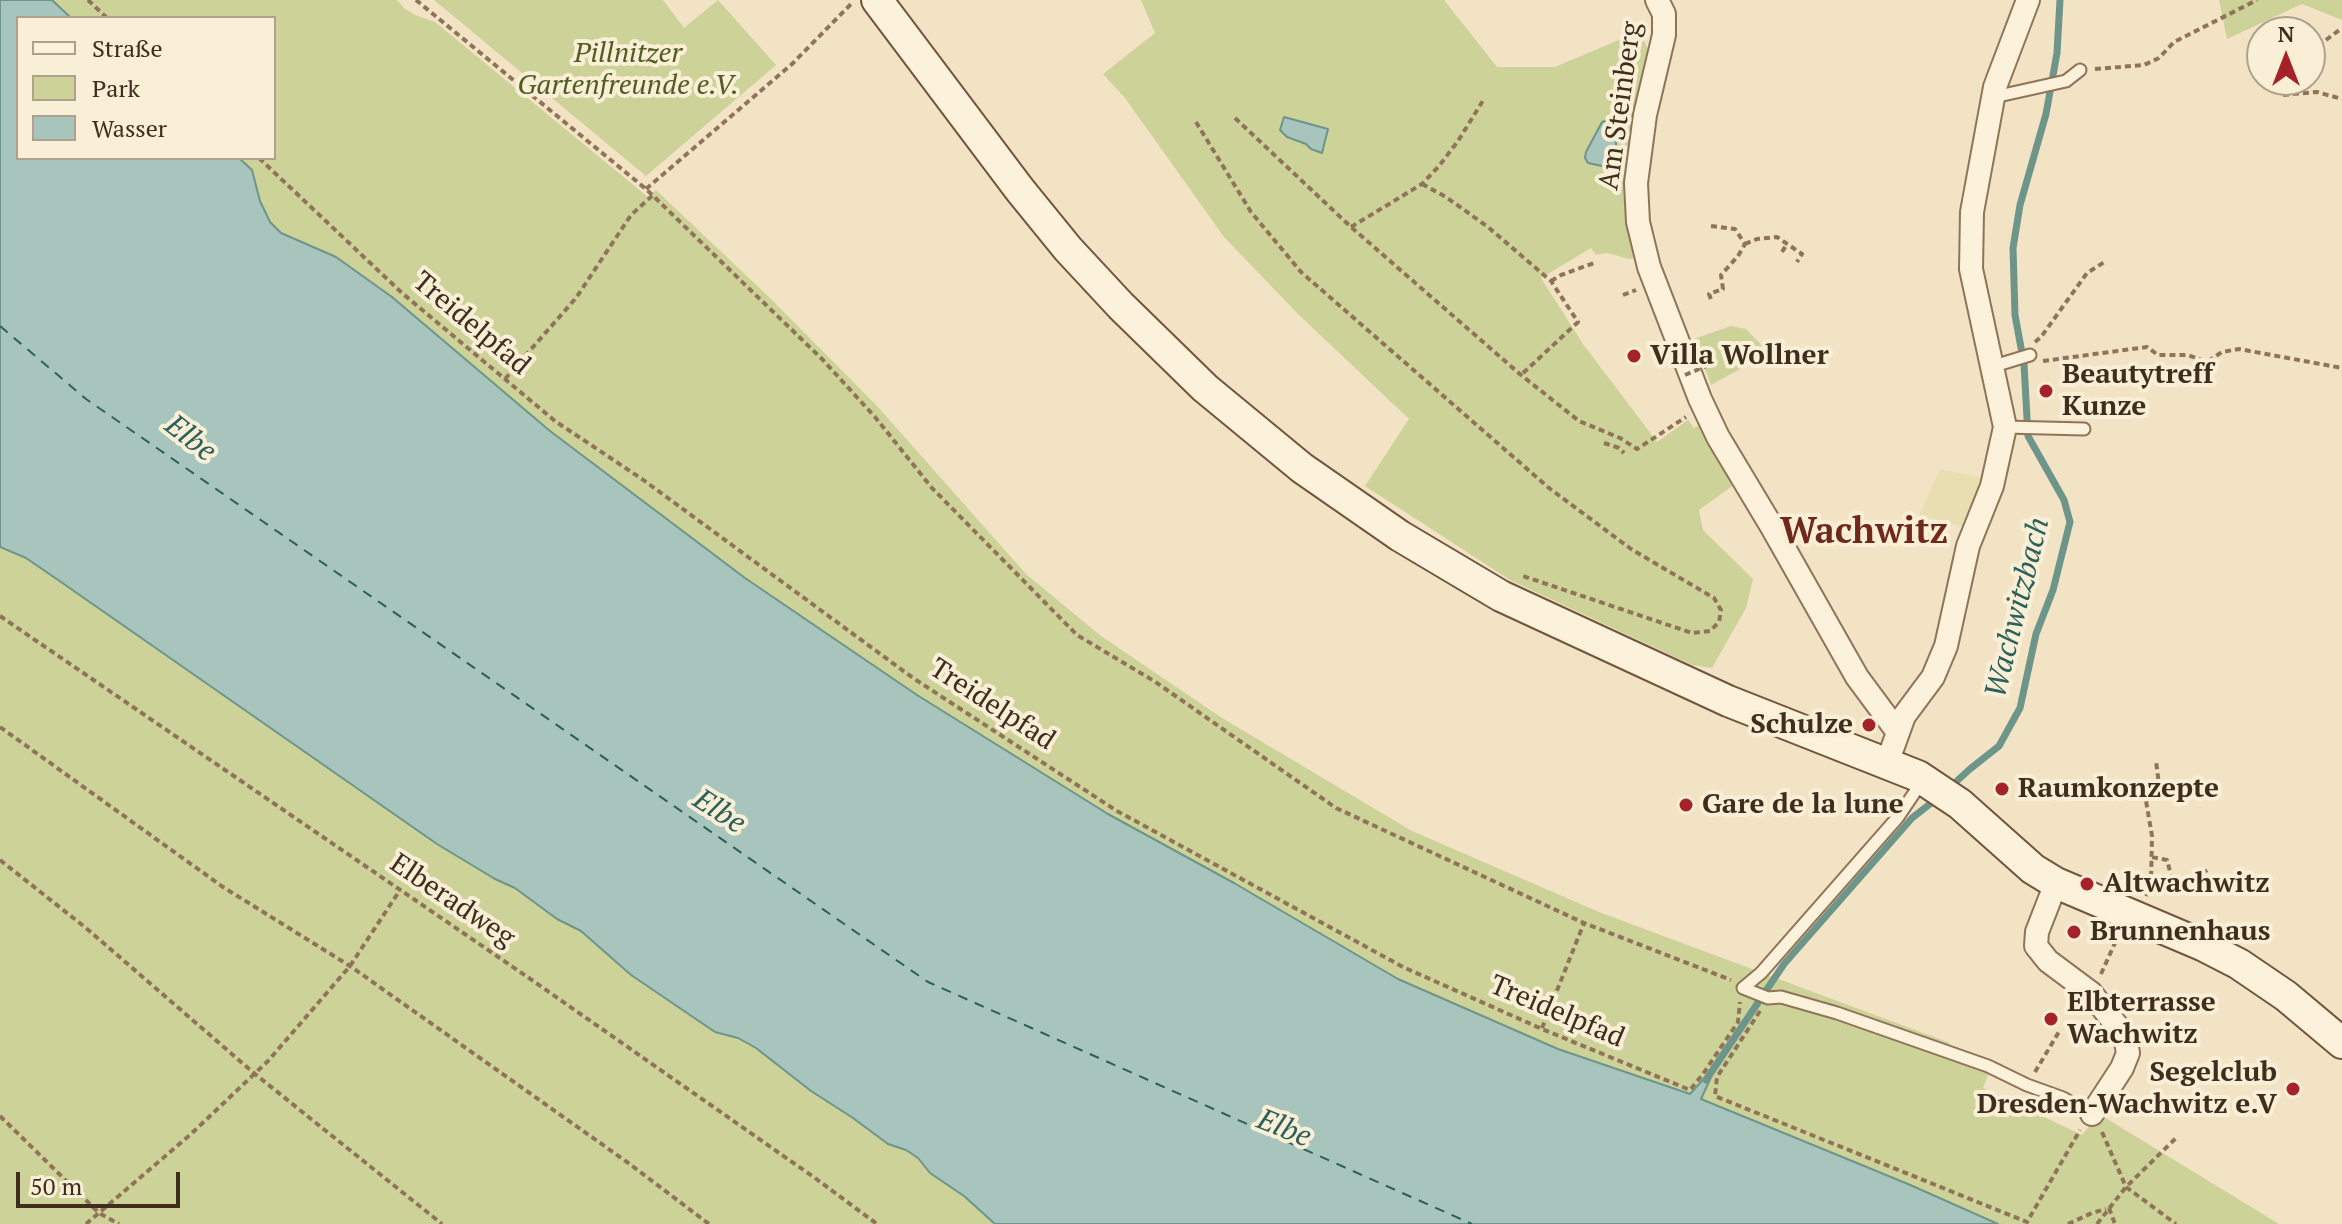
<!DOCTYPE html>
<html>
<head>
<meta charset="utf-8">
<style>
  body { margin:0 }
  #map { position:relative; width:2342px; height:1224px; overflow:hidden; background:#f2e3c5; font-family:"PT Serif",serif }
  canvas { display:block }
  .legend { position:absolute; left:16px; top:16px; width:260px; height:144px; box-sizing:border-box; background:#f9eed6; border:2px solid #afa18c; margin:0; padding:10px 14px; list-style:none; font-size:24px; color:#3f2d1e }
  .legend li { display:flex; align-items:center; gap:16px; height:40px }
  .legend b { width:40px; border:2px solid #afa18c }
  .north { position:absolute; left:2246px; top:16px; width:80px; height:80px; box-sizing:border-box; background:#f9eed6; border:2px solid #afa18c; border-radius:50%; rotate:0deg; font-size:22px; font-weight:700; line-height:32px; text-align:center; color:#3f2d1e }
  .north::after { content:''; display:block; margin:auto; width:28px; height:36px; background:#a52328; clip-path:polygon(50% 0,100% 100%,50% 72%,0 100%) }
  .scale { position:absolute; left:16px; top:1172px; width:164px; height:36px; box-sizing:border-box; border:4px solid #3f2d1e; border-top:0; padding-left:10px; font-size:24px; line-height:28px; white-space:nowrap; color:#3f2d1e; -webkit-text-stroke:6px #f9eed6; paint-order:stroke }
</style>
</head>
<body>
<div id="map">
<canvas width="2342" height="1224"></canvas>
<ul class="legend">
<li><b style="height:10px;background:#fcf1da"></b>Straße</li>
<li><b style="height:22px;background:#cdd298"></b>Park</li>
<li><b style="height:22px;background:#a7c5bc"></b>Wasser</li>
</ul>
<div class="north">N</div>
<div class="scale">50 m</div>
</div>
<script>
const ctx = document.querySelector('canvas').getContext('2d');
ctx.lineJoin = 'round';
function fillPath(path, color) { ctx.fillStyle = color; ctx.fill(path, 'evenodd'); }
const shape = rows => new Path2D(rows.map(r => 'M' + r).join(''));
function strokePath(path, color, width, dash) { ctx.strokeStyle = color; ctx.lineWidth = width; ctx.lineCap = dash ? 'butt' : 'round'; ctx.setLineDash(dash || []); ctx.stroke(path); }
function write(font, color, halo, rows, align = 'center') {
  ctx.font = font + ' "PT Serif",serif'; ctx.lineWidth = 8; ctx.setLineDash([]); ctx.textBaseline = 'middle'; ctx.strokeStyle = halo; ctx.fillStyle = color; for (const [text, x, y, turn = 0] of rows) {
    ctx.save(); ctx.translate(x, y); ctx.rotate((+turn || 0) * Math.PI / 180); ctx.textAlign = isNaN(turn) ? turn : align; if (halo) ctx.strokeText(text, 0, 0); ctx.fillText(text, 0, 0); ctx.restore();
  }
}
fillPath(shape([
  [1940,469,1983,478,1964,527,1919,515]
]), '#e9deb2');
fillPath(shape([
  [52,0,397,0,404,8,415,15,435,22,648,197,656,190,771,299,877,406,1026,574,1101,636,1222,718,1412,831,1599,912,1950,1043,1941,1047,1989,1072,1983,1088,2082,1135,2099,1114,2279,1224,1998,1224,1908,1184,1701,1099,1712,1076,1710,1074,1690,1094,1558,1049,1398,979,1234,883,1108,814,917,695,745,578,550,431,392,297,336,257,281,233,270,222,260,201,252,170,239,158,274,158,274,18,71,18],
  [434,0,663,0,684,28,718,0,776,65,646,176],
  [1141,0,1444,0,1497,67,1555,67,1640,31,1650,54,1639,257,1629,259,1607,253,1596,255,1591,248,1541,278,1583,344,1657,442,1688,420,1694,428,1702,424,1735,484,1699,510,1703,530,1753,579,1746,608,1712,668,1692,665,1510,580,1365,486,1409,419,1298,314,1224,237,1125,98,1103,74,1155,33],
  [2219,0,2342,0,2342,20,2302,4,2227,39],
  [1731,326,1746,329,1769,353,1711,385,1694,339],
  [0,547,26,558,61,582,437,844,495,879,515,888,557,919,581,931,631,976,714,1032,738,1038,756,1048,810,1091,853,1117,888,1144,906,1150,918,1158,930,1173,964,1196,995,1224,0,1224]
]), '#cdd298');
const water = shape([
  [0,0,52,0,71,18,18,18,18,158,239,158,252,170,260,201,270,222,281,233,336,257,392,297,550,431,745,578,917,695,1108,814,1234,883,1398,979,1558,1049,1690,1094,1709,1073,1712,1075,1701,1099,1908,1184,1998,1224,995,1224,964,1196,930,1173,918,1158,906,1150,888,1144,853,1118,811,1091,756,1048,738,1038,715,1032,631,975,581,931,557,919,515,888,495,879,437,844,61,582,26,558,0,547,0,0],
  [1284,117,1328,129,1322,153,1311,149,1306,144,1287,137,1280,130,1284,117],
  [1608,120,1614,122,1617,130,1615,158,1613,164,1607,167,1588,163,1585,158,1586,152,1602,122,1608,120]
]);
fillPath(water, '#a7c5bc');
strokePath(water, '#6d958a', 2);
strokePath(shape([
  [1948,789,1970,769,1999,746,2020,708,2036,634,2053,590,2070,522,2064,500,2028,436,2024,364,2015,315,2013,248,2020,205,2046,114,2057,53,2060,0],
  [1706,1080,1784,964,1912,818,1939,797]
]), '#6d958a', 7);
strokePath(shape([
  [0,326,86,399,928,982,1472,1224]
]), '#2c605b', 2, [10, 8]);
const lane = shape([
  [1994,97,2066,81,2080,70],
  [1994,366,2030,355],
  [2005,427,2084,429],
  [1923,780,1898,817,1761,973,1743,988,1768,998,1781,997,1837,1013,1988,1066,2027,1085,2063,1098,2092,1114]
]);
const street = shape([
  [1657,0,1664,14,1664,35,1645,115,1636,183,1638,222,1649,267,1700,399,1718,437,1772,527,1857,677,1897,731],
  [1887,763,1904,716,1933,677,1946,646,1968,546,1992,486,2005,427,1971,269,1972,212,1995,87,2028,0],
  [2056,883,2037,932,2036,946,2048,961,2091,993,2125,1036,2128,1053,2122,1068,2092,1114]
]);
const secondary = shape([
  [877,0,1020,190,1068,249,1121,306,1205,388,1302,468,1400,536,1501,596,1728,701,1918,776,1960,804,2033,869,2056,883,2202,945,2239,964,2286,996,2342,1043]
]);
strokePath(lane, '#907459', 15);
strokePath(street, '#907459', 26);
strokePath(secondary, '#72553c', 34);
strokePath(shape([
  [88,0,107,18],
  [416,0,646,189,822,359,875,417,932,488,1077,635,1154,681,1336,808,1584,923,1731,980],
  [2310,52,2342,28],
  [2095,69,2144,65,2159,58,2174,42,2257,0],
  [2283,95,2317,92,2342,99],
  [1235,118,1351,227,1521,375,1579,421,1620,438,1637,449,1686,417],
  [1196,122,1251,212,1301,272,1549,488,1631,549,1714,598,1721,610,1719,622,1710,631,1692,633,1520,575],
  [259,158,402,293,555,421,642,479,913,678,1117,811,1403,967,1542,1029,1690,1090,1703,1074,1738,1022,1740,1002],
  [1422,184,1446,197,1488,227,1551,281,1578,322,1521,375],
  [646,189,792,64,852,3],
  [1711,226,1735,229,1745,244,1738,256,1721,275,1723,289,1709,294,1712,302],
  [1351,227,1422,184,1439,166,1458,141,1484,99],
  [1745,244,1757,239,1777,237,1802,254,1797,262],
  [1782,252,1787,244],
  [1551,281,1561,275,1594,263],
  [1623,295,1636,290],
  [2035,342,2041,337,2087,273,2106,261],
  [2043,361,2147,347,2158,355,2188,355,2207,362,2222,352,2239,349,2342,368],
  [505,379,576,298,631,215,653,195],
  [1604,443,1619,448,1624,453],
  [0,616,529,978,815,1178,877,1224],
  [0,727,223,887,350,966,627,1162,709,1224],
  [2152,857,2167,860,2172,879,2178,889,2184,889,2207,870],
  [0,860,86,928,255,1074,442,1224],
  [2146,896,2151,882,2152,836,2144,789,2159,785,2156,761],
  [2101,974,2119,934],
  [1760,1011,1717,1077,1715,1096,2027,1222,2080,1130],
  [1542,1028,1584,923],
  [2035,1072,2060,1030],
  [0,1116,99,1213,119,1224],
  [2102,1132,2126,1187,2176,1224],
  [2109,1208,2115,1224],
  [86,1224,191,1134,268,1061,350,966,400,890],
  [2068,1224,2092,1213,2106,1209],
  [2097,1224,2126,1187,2176,1138]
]), '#907459', 4, [6, 4]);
strokePath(lane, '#fcf1da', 11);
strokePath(street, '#fcf1da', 22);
strokePath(secondary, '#fcf1da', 30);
strokePath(shape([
  [1685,375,1711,364]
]), '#907459', 4, [6, 4]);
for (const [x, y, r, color] of [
  [1634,356,8,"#a52328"],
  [2046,391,8,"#a52328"],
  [1869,725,8,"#a52328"],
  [2002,789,8,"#a52328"],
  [1686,805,8,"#a52328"],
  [2087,884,8,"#a52328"],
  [2074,932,8,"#a52328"],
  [2051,1019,8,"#a52328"],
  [2293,1089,8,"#a52328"]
]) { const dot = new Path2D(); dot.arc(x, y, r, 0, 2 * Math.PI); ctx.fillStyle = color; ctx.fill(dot); strokePath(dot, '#f9eed6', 3); }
write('italic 28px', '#505d23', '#f9eed6', [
  ["Pillnitzer",628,54],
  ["Gartenfreunde e.V.",628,86]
]);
write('28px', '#3f2d1e', '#f9eed6', [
  ["Am Steinberg",1621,106,-82],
  ["Treidelpfad",471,324,40],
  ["Treidelpfad",992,705,33],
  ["Elberadweg",452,901,34],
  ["Treidelpfad",1557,1012,23]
]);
write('bold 28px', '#3f2d1e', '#f9eed6', [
  ["Villa Wollner",1650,356],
  ["Beautytreff",2062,375],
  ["Kunze",2062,407],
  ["Schulze",1853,725,"right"],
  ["Raumkonzepte",2018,789],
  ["Gare de la lune",1702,805],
  ["Altwachwitz",2103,884],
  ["Brunnenhaus",2090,932],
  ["Elbterrasse",2067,1003],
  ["Wachwitz",2067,1035],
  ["Segelclub",2277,1073,"right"],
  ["Dresden-Wachwitz e.V",2277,1105,"right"]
], 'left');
write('italic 30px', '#2c605b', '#f9eed6', [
  ["Elbe",190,439,38],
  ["Wachwitzbach",2018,608,-76],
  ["Elbe",719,812,33],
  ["Elbe",1284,1129,22]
]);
write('bold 36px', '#6f2819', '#f9eed6', [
  ["Wachwitz",1864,533]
]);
</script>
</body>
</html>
